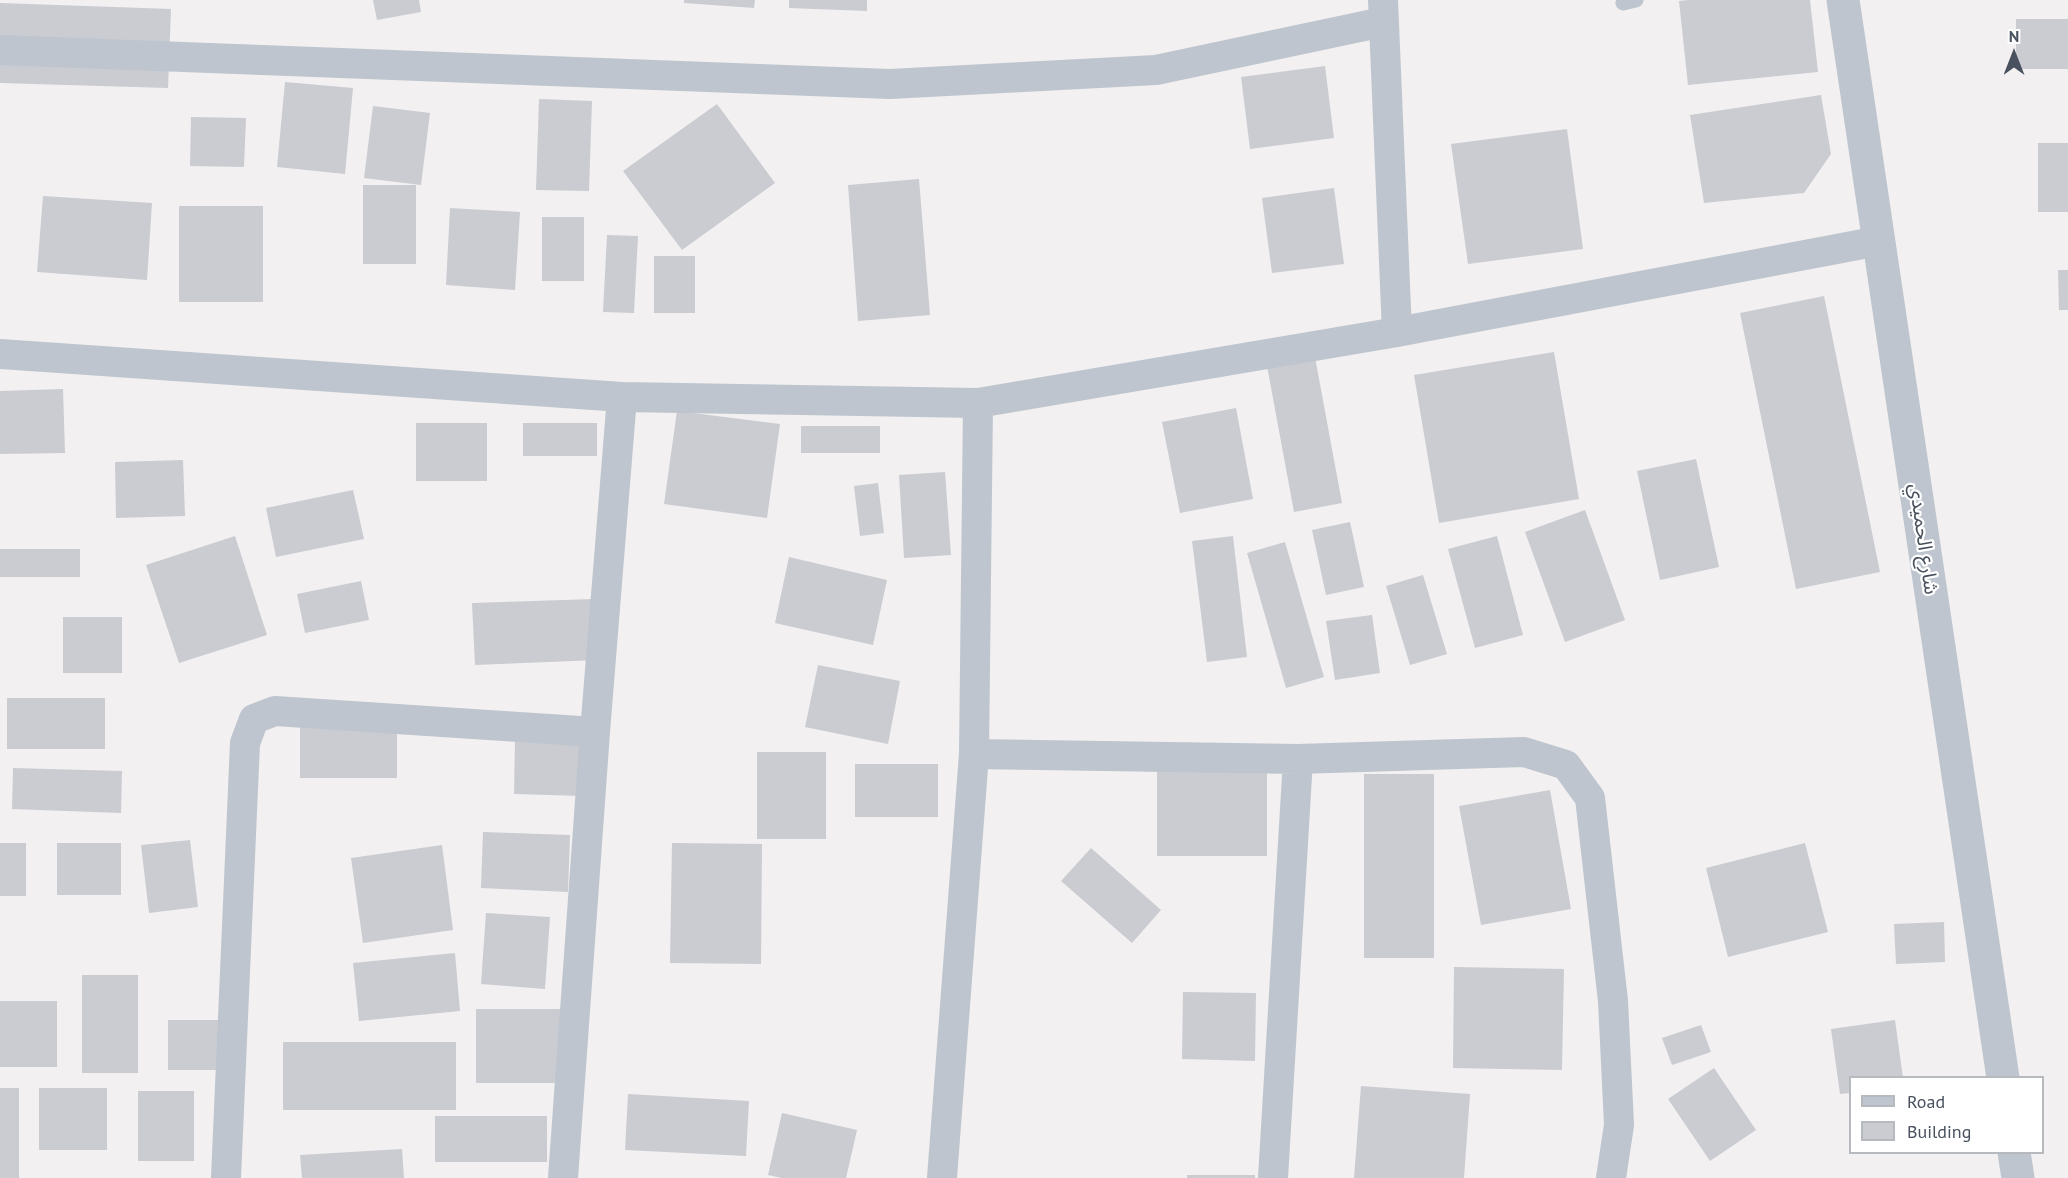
<!DOCTYPE html>
<html>
<head>
<meta charset="utf-8">
<style>
  body { margin:0 }
  #map { position:relative; width:2068px; height:1178px; overflow:hidden; background:#f2f0f0; font-family:"PT Sans",sans-serif }
  canvas { display:block }
  .legend { position:absolute; left:1849px; top:1076px; width:195px; height:78px; box-sizing:border-box; background:#fff; border:2px solid #b6b9be; margin:0; padding:8px 10px; list-style:none; font-size:18px; color:#48515d }
  .legend li { display:flex; align-items:center; gap:12px; height:30px }
  .legend b { width:30px; border:2px solid #b6b9be }
  .north { position:absolute; left:1984px; top:24px; width:60px; height:60px; -webkit-text-stroke:4px #fff; paint-order:stroke; rotate:0deg; font-size:16px; font-weight:700; line-height:24px; text-align:center; color:#48515d }
  .north::after { content:''; display:block; margin:auto; width:21px; height:27px; background:#48515d; clip-path:polygon(50% 0,100% 100%,50% 72%,0 100%) }
</style>
</head>
<body>
<div id="map">
<canvas width="2068" height="1178"></canvas>
<ul class="legend">
<li><b style="height:8px;background:#bec5ce"></b>Road</li>
<li><b style="height:16px;background:#caccd2"></b>Building</li>
</ul>
<div class="north">N</div>
</div>
<script>
const ctx = document.querySelector('canvas').getContext('2d');
ctx.lineJoin = 'round';
function fillPath(path, color) { ctx.fillStyle = color; ctx.fill(path, 'evenodd'); }
const shape = rows => new Path2D(rows.map(r => 'M' + r).join(''));
function strokePath(path, color, width, dash) { ctx.strokeStyle = color; ctx.lineWidth = width; ctx.lineCap = dash ? 'butt' : 'round'; ctx.setLineDash(dash || []); ctx.stroke(path); }
function write(font, color, halo, rows, align = 'center') {
  ctx.font = font + ' "PT Sans","Noto Sans Arabic",sans-serif'; ctx.lineWidth = 4.5; ctx.setLineDash([]); ctx.textBaseline = 'middle'; ctx.strokeStyle = halo; ctx.fillStyle = color; for (const [text, x, y, turn = 0] of rows) {
    ctx.save(); ctx.translate(x, y); ctx.rotate((+turn || 0) * Math.PI / 180); ctx.textAlign = isNaN(turn) ? turn : align; if (halo) ctx.strokeText(text, 0, 0); ctx.fillText(text, 0, 0); ctx.restore();
  }
}
fillPath(shape([
  [373,0,419,0,421,12,377,20],
  [684,0,755,0,754,8,684,3],
  [789,0,867,0,867,11,789,8],
  [1688,0,1810,0,1818,72,1688,85,1679,1],
  [0,3,171,9,168,88,0,83],
  [2016,19,2068,19,2068,69,2016,69],
  [1325,66,1334,138,1250,149,1241,77],
  [285,82,353,88,345,174,277,167],
  [1821,95,1831,154,1804,193,1704,203,1690,115],
  [539,99,592,101,589,191,536,190],
  [717,104,775,183,682,250,623,171],
  [373,106,430,113,421,185,364,178],
  [191,117,246,118,244,167,190,166],
  [1567,129,1583,249,1468,264,1451,144],
  [2038,143,2068,143,2068,212,2038,212],
  [919,179,930,315,858,321,848,185],
  [363,185,416,185,416,264,363,264],
  [1334,188,1344,264,1272,273,1262,198],
  [43,196,152,203,147,280,37,272],
  [179,206,263,206,263,302,179,302],
  [450,208,520,212,515,290,446,285],
  [542,217,584,217,584,281,542,281],
  [607,235,638,236,634,313,603,312],
  [654,256,695,256,695,313,654,313],
  [2058,270,2068,270,2068,310,2059,310],
  [1824,296,1880,572,1796,589,1740,313],
  [1554,352,1579,499,1439,523,1414,375],
  [1315,357,1342,503,1294,512,1267,366],
  [63,389,65,453,0,454,0,391],
  [1236,408,1253,499,1180,513,1162,422],
  [677,411,780,424,767,518,664,504],
  [416,423,487,423,487,481,416,481],
  [523,423,597,423,597,456,523,456],
  [801,426,880,426,880,453,801,453],
  [1696,459,1719,567,1660,580,1637,471],
  [183,460,185,516,116,518,115,462],
  [945,472,951,555,904,558,899,475],
  [878,483,884,533,860,536,854,486],
  [353,490,364,539,276,557,266,508],
  [1585,510,1625,620,1565,642,1525,532],
  [1350,522,1364,587,1326,595,1312,530],
  [235,536,267,635,179,663,146,565],
  [1233,536,1247,657,1207,662,1192,541],
  [1497,536,1523,635,1475,648,1448,549],
  [1285,542,1324,677,1286,688,1247,553],
  [0,549,80,549,80,577,0,577],
  [789,557,887,580,873,645,775,623],
  [1423,575,1447,654,1410,665,1386,586],
  [361,581,369,620,305,633,297,594],
  [594,599,597,660,475,665,472,603],
  [1372,615,1380,673,1335,680,1326,621],
  [63,617,122,617,122,673,63,673],
  [818,665,900,681,888,744,805,727],
  [7,698,105,698,105,749,7,749],
  [300,713,397,713,397,778,300,778],
  [515,741,584,743,583,796,514,794],
  [757,752,826,752,826,839,757,839],
  [1157,763,1267,763,1267,856,1157,856],
  [855,764,938,764,938,817,855,817],
  [13,768,122,771,121,813,12,809],
  [1364,774,1434,774,1434,958,1364,958],
  [1550,790,1571,909,1481,925,1459,806],
  [483,832,570,835,568,892,481,888],
  [190,840,198,907,149,913,141,845],
  [0,843,26,843,26,896,0,896],
  [57,843,121,843,121,895,57,895],
  [672,843,762,844,761,964,670,963],
  [1805,843,1828,932,1728,957,1706,868],
  [442,845,453,930,363,943,351,858],
  [1091,848,1161,910,1132,943,1061,881],
  [486,913,550,917,545,989,481,984],
  [1944,922,1945,962,1896,964,1894,924],
  [455,953,460,1011,359,1021,353,963],
  [1454,967,1564,969,1562,1070,1453,1068],
  [82,975,138,975,138,1073,82,1073],
  [1183,992,1256,993,1255,1061,1182,1059],
  [0,1001,57,1001,57,1067,0,1067],
  [476,1009,561,1009,561,1083,476,1083],
  [168,1020,226,1020,226,1070,168,1070],
  [1895,1020,1903,1078,1850,1078,1850,1093,1840,1094,1831,1029],
  [1701,1025,1711,1052,1672,1065,1662,1038],
  [283,1042,456,1042,456,1110,283,1110],
  [1714,1068,1756,1130,1710,1161,1668,1099],
  [1361,1086,1470,1094,1464,1178,1354,1178],
  [0,1088,19,1088,19,1178,0,1178],
  [39,1088,107,1088,107,1150,39,1150],
  [138,1091,194,1091,194,1161,138,1161],
  [628,1094,749,1101,746,1156,625,1150],
  [782,1113,857,1130,846,1178,782,1178,768,1175],
  [435,1116,547,1116,547,1162,435,1162],
  [402,1149,404,1178,302,1178,300,1155],
  [1187,1175,1255,1175,1255,1178,1187,1178]
]), '#caccd2');
strokePath(shape([
  [1623,3,1636,0]
]), '#bec5ce', 15);
strokePath(shape([
  [1383,0,1397,332],
  [0,50,890,84,1156,70,1383,22],
  [0,354,622,397,978,403,1397,332,1879,241],
  [974,754,1298,759,1524,752,1566,765,1590,798,1613,1001,1619,1125,1611,1178],
  [226,1178,245,743,254,719,275,711,595,732],
  [563,1178,595,732,622,397],
  [942,1178,974,754,978,403],
  [1273,1178,1298,759]
]), '#bec5ce', 30);
strokePath(shape([
  [1843,0,2003,1078],
  [2014,1152,2018,1178]
]), '#bec5ce', 33);
write('20px', '#48515d', '#fff', [
  ["شارع الحميدي",1923,539,82]
]);
</script>
</body>
</html>
